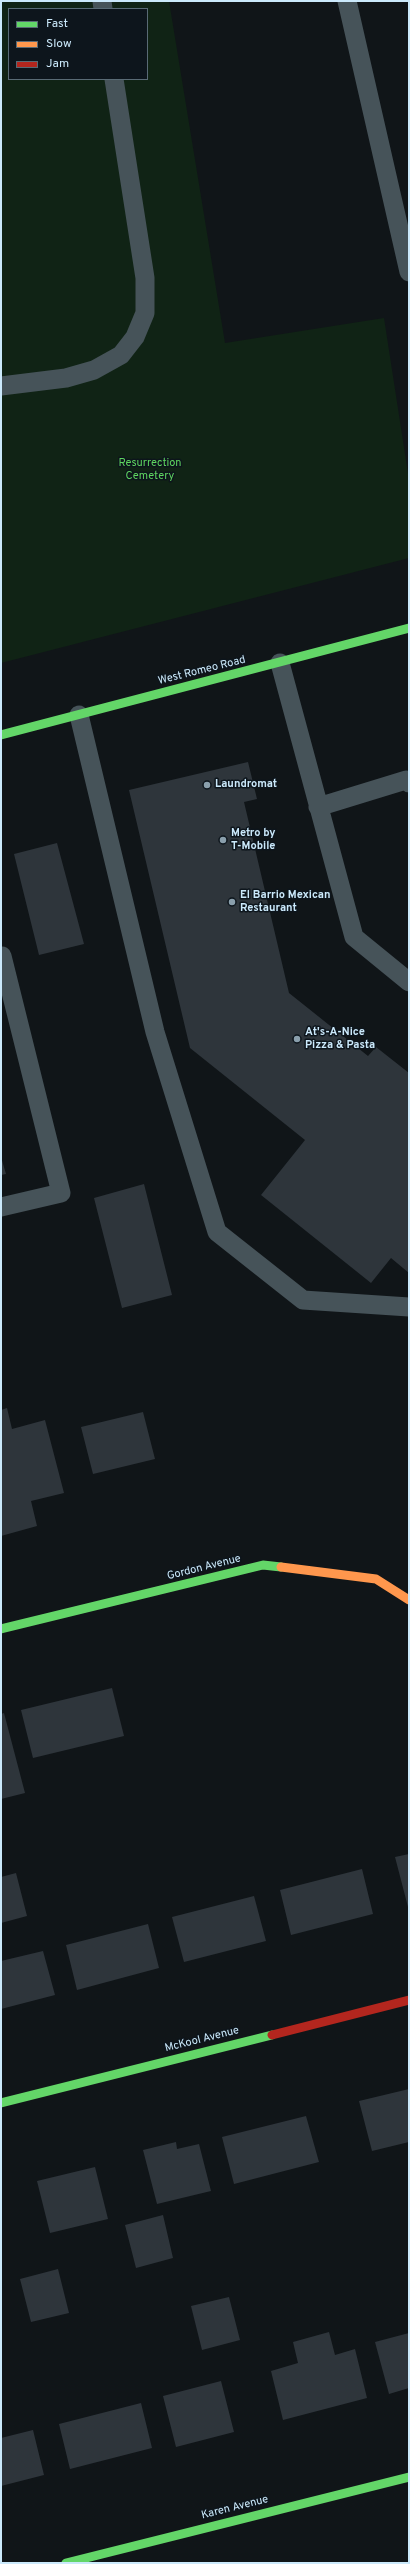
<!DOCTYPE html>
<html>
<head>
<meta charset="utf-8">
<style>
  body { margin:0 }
  #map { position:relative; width:410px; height:2564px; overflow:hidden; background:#101518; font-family:Overpass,sans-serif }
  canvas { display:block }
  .frame { position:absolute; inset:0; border:2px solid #cbe9fb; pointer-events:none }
  .legend { position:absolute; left:8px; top:8px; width:140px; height:72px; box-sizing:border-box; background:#0d151c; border:1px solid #596a75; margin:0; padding:5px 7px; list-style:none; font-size:12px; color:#cbe9fb }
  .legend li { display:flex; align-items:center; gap:8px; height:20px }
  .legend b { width:20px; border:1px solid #596a75 }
</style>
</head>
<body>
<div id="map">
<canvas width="410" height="2564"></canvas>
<div class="frame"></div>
<ul class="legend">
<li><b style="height:5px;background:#63d668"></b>Fast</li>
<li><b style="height:5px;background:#ff974d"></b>Slow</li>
<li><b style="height:5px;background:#b3261e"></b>Jam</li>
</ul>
</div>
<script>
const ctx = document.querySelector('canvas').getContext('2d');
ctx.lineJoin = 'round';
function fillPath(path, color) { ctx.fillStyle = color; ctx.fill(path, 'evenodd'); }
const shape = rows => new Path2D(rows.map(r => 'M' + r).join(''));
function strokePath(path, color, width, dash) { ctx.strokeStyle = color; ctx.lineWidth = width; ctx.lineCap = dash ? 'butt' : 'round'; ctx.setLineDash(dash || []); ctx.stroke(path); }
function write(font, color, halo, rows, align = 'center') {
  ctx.font = font + ' Overpass,sans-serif'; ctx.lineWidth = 3; ctx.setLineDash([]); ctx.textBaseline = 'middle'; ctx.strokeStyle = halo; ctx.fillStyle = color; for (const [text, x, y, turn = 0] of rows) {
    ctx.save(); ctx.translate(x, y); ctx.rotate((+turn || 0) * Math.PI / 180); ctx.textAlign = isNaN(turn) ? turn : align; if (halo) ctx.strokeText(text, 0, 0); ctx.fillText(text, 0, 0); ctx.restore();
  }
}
fillPath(shape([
  [1,1,169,1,225,343,384,318,409,480,409,558,1,663],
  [9,9,147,9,147,79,9,79]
]), '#102315');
fillPath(shape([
  [248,762,257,799,244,802,289,993,368,1056,376,1047,409,1073,409,1273,391,1258,371,1283,261,1195,305,1140,190,1048,129,790],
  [57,843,84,944,39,955,14,854],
  [1,1157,6,1174,1,1175],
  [144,1184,172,1295,122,1308,94,1198],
  [7,1408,12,1429,45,1420,64,1493,31,1501,37,1526,1,1536,1,1410],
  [143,1412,155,1459,93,1474,81,1427],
  [112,1688,124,1736,33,1758,21,1710],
  [4,1713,25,1793,1,1799,1,1714],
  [409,1854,409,1907,408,1907,395,1857],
  [362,1869,373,1914,291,1935,280,1890],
  [16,1873,27,1916,1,1923,1,1877],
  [254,1896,266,1941,184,1962,172,1917],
  [148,1924,159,1968,77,1990,66,1945],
  [43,1951,55,1995,1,2009,1,1961],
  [409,2089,409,2142,372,2151,359,2101],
  [306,2116,319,2162,234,2184,222,2137],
  [176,2142,177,2149,199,2144,211,2191,157,2204,143,2150],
  [95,2167,108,2219,50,2233,37,2181],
  [163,2215,173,2258,136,2268,125,2225],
  [58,2269,69,2313,31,2322,20,2279],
  [229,2297,240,2340,202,2350,191,2306],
  [329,2332,335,2355,355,2349,367,2398,283,2420,271,2371,298,2363,293,2342],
  [409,2333,409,2388,389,2394,375,2342],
  [221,2381,234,2432,176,2447,163,2396],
  [141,2403,152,2448,70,2469,59,2424],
  [33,2430,44,2475,1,2486,1,2438]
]), '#2e353b');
strokePath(shape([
  [102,1,103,9],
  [347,1,409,272],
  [1,386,66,378,94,370,121,355,135,337,145,313,145,278,114,79],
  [280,663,354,937,409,982],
  [79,715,155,1032,217,1232,303,1300,409,1307],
  [318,807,406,780,409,783],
  [1,1207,61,1193,2,956]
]), '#465359', 19);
strokePath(shape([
  [1,735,409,628],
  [1,1629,263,1565,281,1567],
  [1,2103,272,2035],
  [66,2563,409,2477]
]), '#63d668', 9);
strokePath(shape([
  [281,1567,376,1579,409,1600]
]), '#ff974d', 9);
strokePath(shape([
  [272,2035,409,2000]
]), '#b3261e', 9);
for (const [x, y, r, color] of [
  [207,785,4,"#8a9fac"],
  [223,840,4,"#8a9fac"],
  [232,902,4,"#8a9fac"],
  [297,1039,4,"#8a9fac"]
]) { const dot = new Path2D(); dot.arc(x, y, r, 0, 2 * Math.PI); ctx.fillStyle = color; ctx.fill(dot); strokePath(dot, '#0d151c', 1.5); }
write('11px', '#5ed55f', '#0d151c', [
  ["Resurrection",150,464],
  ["Cemetery",150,477]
]);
write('11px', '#cbe9fb', '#0d151c', [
  ["West Romeo Road",202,671,-14],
  ["Gordon Avenue",204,1568,-14],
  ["McKool Avenue",202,2040,-14],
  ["Karen Avenue",235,2508,-14]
]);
write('bold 11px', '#cbe9fb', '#0d151c', [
  ["Laundromat",215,785],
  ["Metro by",231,834],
  ["T-Mobile",231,847],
  ["El Barrio Mexican",240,896],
  ["Restaurant",240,909],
  ["At's-A-Nice",305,1033],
  ["Pizza & Pasta",305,1046]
], 'left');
</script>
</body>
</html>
